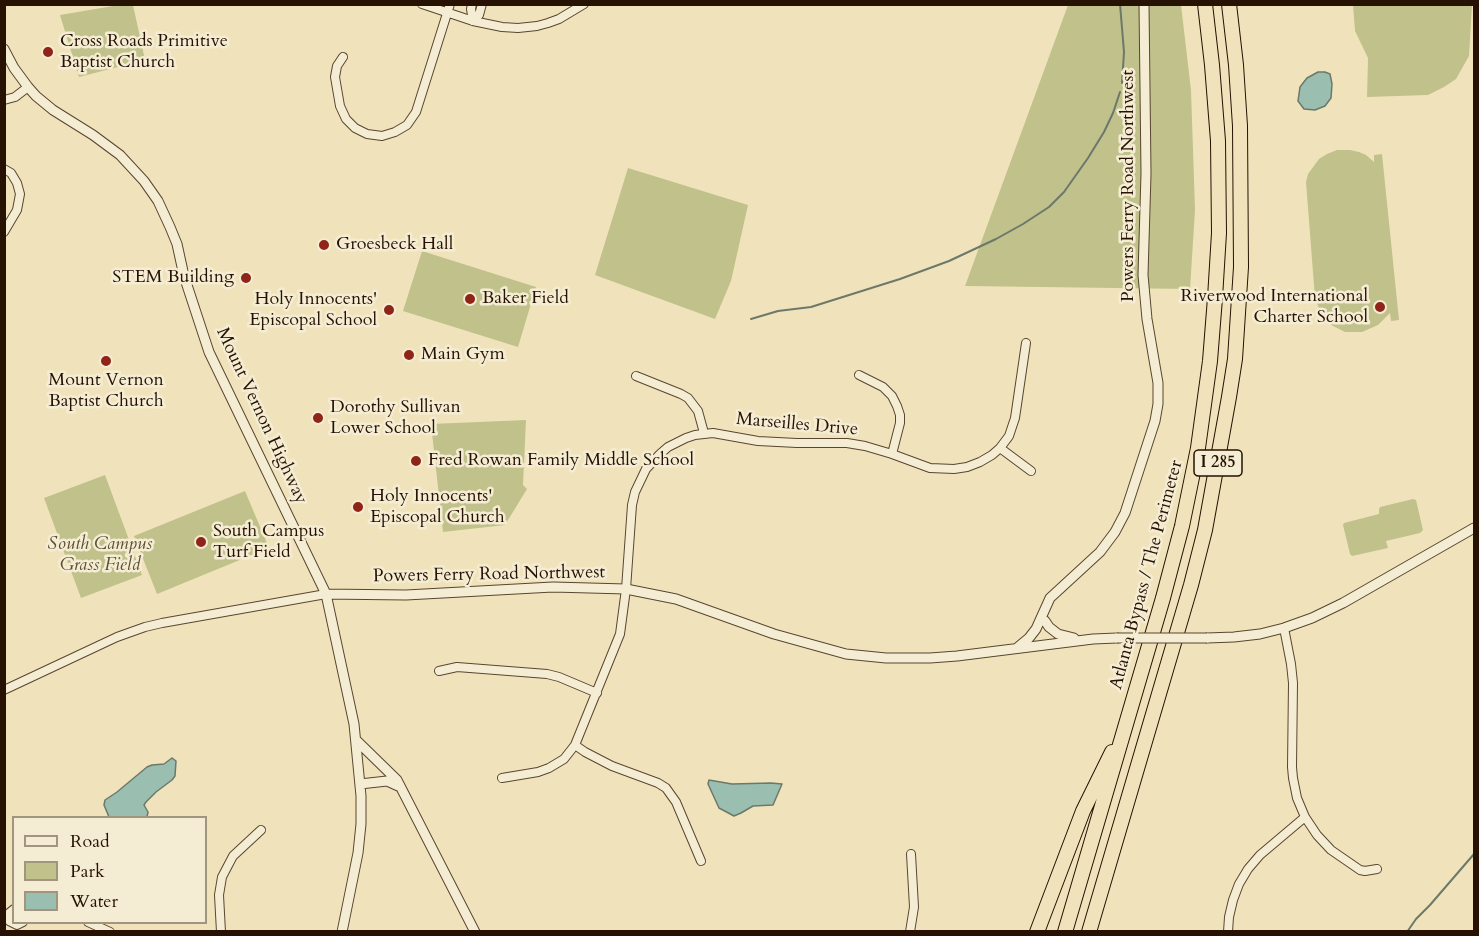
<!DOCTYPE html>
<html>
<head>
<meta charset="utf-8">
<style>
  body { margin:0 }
  #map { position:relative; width:1479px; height:936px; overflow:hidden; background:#f0e3bb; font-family:Cardo,serif }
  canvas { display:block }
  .frame { position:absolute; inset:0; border:6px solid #261102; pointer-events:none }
  .legend { position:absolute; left:12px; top:816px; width:195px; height:108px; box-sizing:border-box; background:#f5edd3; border:2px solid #a2957f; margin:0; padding:8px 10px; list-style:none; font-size:18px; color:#261102 }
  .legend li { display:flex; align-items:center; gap:12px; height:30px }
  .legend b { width:30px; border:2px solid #a2957f }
</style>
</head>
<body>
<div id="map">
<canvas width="1479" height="936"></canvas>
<div class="frame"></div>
<ul class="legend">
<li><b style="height:8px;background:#f5edd3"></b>Road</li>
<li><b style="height:16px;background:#c1c18b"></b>Park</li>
<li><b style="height:16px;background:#9abeb0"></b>Water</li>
</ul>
</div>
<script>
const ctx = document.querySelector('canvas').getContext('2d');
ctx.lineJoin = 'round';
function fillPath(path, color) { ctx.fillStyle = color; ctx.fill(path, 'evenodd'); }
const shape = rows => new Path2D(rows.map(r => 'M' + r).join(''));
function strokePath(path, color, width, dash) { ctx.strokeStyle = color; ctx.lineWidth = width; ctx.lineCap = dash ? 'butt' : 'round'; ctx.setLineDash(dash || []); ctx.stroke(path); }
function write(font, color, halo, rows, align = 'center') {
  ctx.font = font + ' Cardo,serif'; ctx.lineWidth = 5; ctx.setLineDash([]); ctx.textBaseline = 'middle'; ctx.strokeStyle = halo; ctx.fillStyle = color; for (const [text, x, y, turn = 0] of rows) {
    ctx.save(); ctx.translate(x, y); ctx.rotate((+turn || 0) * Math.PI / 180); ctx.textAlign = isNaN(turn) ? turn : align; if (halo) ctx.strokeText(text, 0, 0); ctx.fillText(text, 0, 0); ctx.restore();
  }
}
fillPath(shape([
  [125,4,133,5,145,60,79,77,60,15],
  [1068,5,1181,5,1191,90,1195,210,1190,289,965,286],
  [1353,5,1472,5,1469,56,1456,79,1444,87,1428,95,1367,97,1368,58,1355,31],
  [1337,150,1350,150,1359,152,1366,155,1374,162,1374,155,1382,154,1399,320,1391,321,1390,313,1378,325,1362,332,1345,332,1333,326,1328,322,1320,311,1315,298,1306,182,1308,174,1319,159,1327,154],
  [628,168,748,205,731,281,715,319,595,275],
  [422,251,536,287,518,347,403,311],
  [526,420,523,485,527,489,505,525,443,532,431,424],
  [105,475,142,575,81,598,44,498],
  [245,491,269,548,157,594,134,536],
  [1413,499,1416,500,1423,530,1420,533,1386,541,1388,548,1352,556,1350,554,1343,525,1344,523,1379,514,1379,510,1380,507]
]), '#c1c18b');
const water = shape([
  [1318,72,1325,72,1330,74,1332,84,1331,98,1325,106,1315,110,1304,109,1298,101,1300,87,1307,78,1318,72],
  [172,758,176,761,175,776,172,780,156,792,146,802,144,805,148,812,147,817,109,817,104,805,105,800,117,792,147,767,152,765,164,764,172,758],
  [709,780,732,784,771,783,782,784,773,805,753,806,741,813,734,816,719,808,708,784,709,780]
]);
fillPath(water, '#9abeb0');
strokePath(water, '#6c796a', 1.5);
strokePath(shape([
  [1120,4,1124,52,1122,83],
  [751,319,778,311,811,307,900,279,949,261,996,239,1023,224,1049,207,1064,192,1088,158,1104,132,1113,113,1120,92],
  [1407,932,1416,919,1430,905,1474,854]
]), '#6c796a', 2);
const minor = shape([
  [422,4,473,21,502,27,518,28,537,26,548,23,559,19,584,4],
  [472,4,471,9,473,21],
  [473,21,479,15,482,4],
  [343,57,337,66,335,77,340,106,346,119,355,128,367,134,382,136,395,132,407,125,416,112,450,4],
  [4,100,15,97,28,87],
  [4,169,11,173,17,183,20,194,17,210,4,232],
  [859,375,883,387,892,396,897,406,900,415,900,423,892,454],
  [636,376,681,394,688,398,698,411,704,433],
  [1000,448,1031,471],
  [1284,628,1291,664,1293,683,1292,767,1293,778,1297,798,1305,817,1317,835,1331,850,1360,870,1365,871,1377,869],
  [439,671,457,667,547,674,559,677,597,693],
  [4,690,117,637,145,627,162,623,326,594],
  [575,745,585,752,612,766,658,783,666,788,676,802,701,861],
  [502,778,538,772,549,768,564,759,575,745,620,634,626,589,632,505,635,492,646,469,660,454,668,447,686,438,695,435,713,433,758,441,797,443,847,443,865,446,892,454,930,468,954,469,967,467,980,462,992,455,1000,448,1009,436,1015,418,1026,343],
  [14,909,9,913,9,921,17,925,23,922],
  [88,922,110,932],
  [221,932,219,895,222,877,233,856,261,830],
  [910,932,914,907,911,854],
  [1228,932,1229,917,1233,900,1239,884,1248,869,1260,855,1305,817]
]);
const tertiary = shape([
  [4,49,14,68,28,87,36,96,53,110,93,135,120,155,144,181,158,201,170,227,177,244,184,276,209,352,326,594,354,724,361,796,361,824,358,853,342,932],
  [326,594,406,595,553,587,626,589,676,599,774,634,846,654,886,658,930,658,957,656,1093,639,1117,638],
  [1045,621,1049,627,1058,634,1074,638],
  [1207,638,1234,637,1260,634,1284,628,1312,618,1343,603,1474,528],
  [1017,648,1029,638,1036,629,1050,598,1100,552,1115,532,1125,513,1155,421,1158,404,1158,383,1147,319,1143,275,1146,174,1144,4],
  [356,740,397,780,475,932],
  [360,784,387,781,398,786]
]);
const motorway = shape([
  [1037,932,1083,811,1112,752],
  [1065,932,1163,598,1182,526,1198,448,1210,361,1215,298,1219,233,1218,141,1212,65,1205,4],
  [1089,932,1191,585,1205,530,1229,397,1235,359,1241,267,1240,126,1236,65,1229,4]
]);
strokePath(minor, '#584630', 10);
strokePath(tertiary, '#584630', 11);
strokePath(motorway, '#261102', 16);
strokePath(minor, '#f5edd3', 8);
strokePath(tertiary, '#f5edd3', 9);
strokePath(motorway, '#f0e3bb', 14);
const tertiaryBridge = shape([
  [1117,638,1207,638]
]);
strokePath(tertiaryBridge, '#584630', 11, []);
strokePath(tertiaryBridge, '#f5edd3', 9);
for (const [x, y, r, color] of [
  [48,52,6,"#8f2418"],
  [324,245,6,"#8f2418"],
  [246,278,6,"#8f2418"],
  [470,299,6,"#8f2418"],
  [1380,307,6,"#8f2418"],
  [389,310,6,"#8f2418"],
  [409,355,6,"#8f2418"],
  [106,361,6,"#8f2418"],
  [318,418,6,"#8f2418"],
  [416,461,6,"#8f2418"],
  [358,507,6,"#8f2418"],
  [201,542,6,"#8f2418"]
]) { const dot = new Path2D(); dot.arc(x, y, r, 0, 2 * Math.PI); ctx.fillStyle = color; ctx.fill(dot); strokePath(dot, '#f5edd3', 2); }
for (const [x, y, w] of [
  [1218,463,48]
]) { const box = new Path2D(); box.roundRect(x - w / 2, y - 13, w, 26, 4.5); ctx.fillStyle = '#f5edd3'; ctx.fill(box); strokePath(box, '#261102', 1.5); }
write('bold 16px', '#261102', null, [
  ["I 285",1218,463]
]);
write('18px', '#261102', '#f5edd3', [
  ["Cross Roads Primitive",60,42],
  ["Baptist Church",60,63],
  ["Groesbeck Hall",336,245],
  ["STEM Building",234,278,"right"],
  ["Riverwood International",1368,297,"right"],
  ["Charter School",1368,318,"right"],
  ["Baker Field",482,299],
  ["Holy Innocents'",377,300,"right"],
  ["Episcopal School",377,321,"right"],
  ["Main Gym",421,355],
  ["Mount Vernon",106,381,"center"],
  ["Baptist Church",106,402,"center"],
  ["Dorothy Sullivan",330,408],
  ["Lower School",330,429],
  ["Fred Rowan Family Middle School",428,461],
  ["Holy Innocents'",370,497],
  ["Episcopal Church",370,518],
  ["South Campus",213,532],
  ["Turf Field",213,553]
], 'left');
write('18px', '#261102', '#f5edd3', [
  ["Powers Ferry Road Northwest",1129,186,-90],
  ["Mount Vernon Highway",261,416,65],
  ["Marseilles Drive",797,425,5],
  ["Powers Ferry Road Northwest",489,575,-1],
  ["Atlanta Bypass / The Perimeter",1147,575,-75]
]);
write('italic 18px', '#5c4f32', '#f5edd3', [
  ["South Campus",100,545],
  ["Grass Field",100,566]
]);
</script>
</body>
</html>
